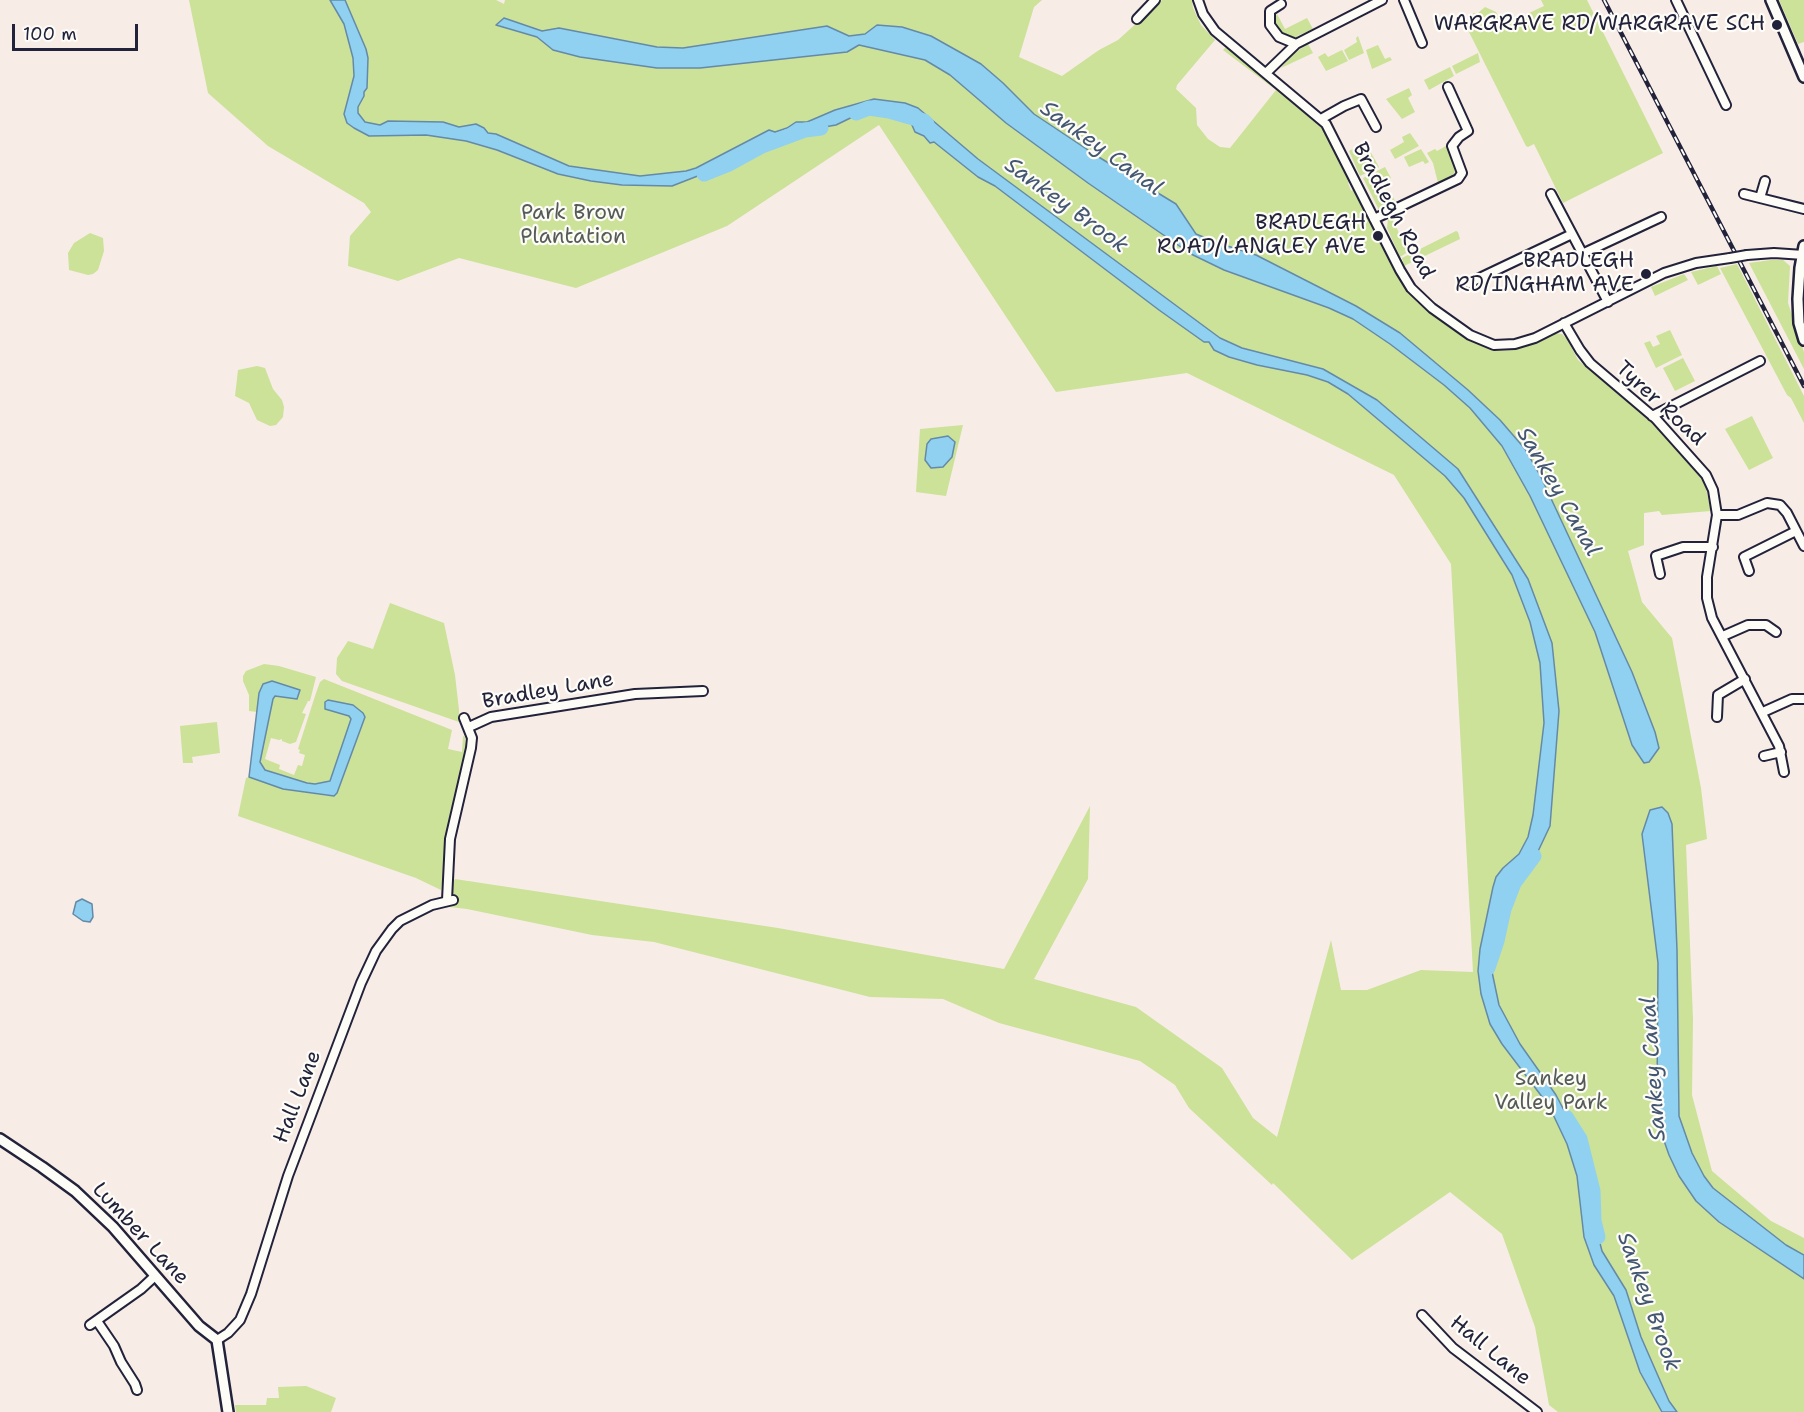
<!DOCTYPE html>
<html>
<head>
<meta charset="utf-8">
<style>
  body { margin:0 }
  #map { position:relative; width:1804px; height:1412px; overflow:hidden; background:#f8ece7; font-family:"Shantell Sans",sans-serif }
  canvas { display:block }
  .scale { position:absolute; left:12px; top:24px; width:126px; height:27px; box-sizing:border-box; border:3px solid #22223b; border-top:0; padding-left:8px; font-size:18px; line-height:21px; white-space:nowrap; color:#22223b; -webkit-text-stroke:4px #fdfcf7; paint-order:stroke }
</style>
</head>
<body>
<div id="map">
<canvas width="1804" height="1412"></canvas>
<div class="scale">100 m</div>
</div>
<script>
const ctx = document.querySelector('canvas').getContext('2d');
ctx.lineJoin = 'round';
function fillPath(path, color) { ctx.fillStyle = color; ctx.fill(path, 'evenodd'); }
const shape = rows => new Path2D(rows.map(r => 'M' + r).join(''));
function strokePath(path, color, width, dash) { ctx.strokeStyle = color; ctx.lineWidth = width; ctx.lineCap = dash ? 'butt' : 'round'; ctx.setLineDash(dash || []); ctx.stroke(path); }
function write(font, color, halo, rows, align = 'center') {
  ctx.font = font + ' "Shantell Sans",sans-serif'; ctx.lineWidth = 4.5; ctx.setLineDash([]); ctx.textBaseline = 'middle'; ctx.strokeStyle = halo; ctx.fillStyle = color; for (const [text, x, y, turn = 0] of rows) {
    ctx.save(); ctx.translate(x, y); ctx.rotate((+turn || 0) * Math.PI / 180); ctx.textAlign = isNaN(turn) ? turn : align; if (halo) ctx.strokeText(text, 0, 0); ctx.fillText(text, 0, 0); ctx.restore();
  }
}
fillPath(shape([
  [189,0,496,0,504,4,505,0,1042,0,1034,7,1019,57,1062,76,1099,50,1118,40,1162,0,1192,0,1193,8,1201,25,1215,40,1177,85,1176,89,1196,108,1197,125,1208,139,1220,147,1230,148,1276,90,1223,50,1227,46,1324,130,1351,180,1348,183,1351,191,1354,189,1408,290,1417,302,1492,351,1514,350,1555,333,1562,334,1567,339,1578,360,1658,428,1679,449,1705,484,1711,511,1662,515,1659,511,1644,513,1644,545,1628,551,1642,602,1672,638,1701,788,1707,839,1686,845,1693,1019,1692,1095,1712,1171,1771,1221,1804,1238,1804,1412,1558,1412,1549,1405,1535,1327,1502,1234,1450,1192,1352,1260,1273,1183,1272,1185,1189,1108,1175,1085,1140,1061,999,1023,943,999,870,997,654,942,592,935,467,909,441,906,455,879,778,928,1004,969,1090,806,1088,879,1034,979,1136,1007,1222,1068,1253,1118,1277,1137,1331,940,1341,990,1367,990,1421,970,1473,972,1451,564,1394,475,1187,373,1056,392,879,125,727,226,576,288,459,258,398,281,348,266,350,236,371,212,364,203,268,146,208,93],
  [1541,0,1587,0,1663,153,1563,203,1534,144,1528,147,1526,146,1465,24,1475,19,1473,13,1478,13,1485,7,1496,12,1504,27,1526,15,1532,25,1533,23,1529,13,1544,6],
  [1779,0,1804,0,1804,42,1798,44],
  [1277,14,1285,29,1307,18,1313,29,1297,36,1298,38,1289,38,1280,33,1273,21],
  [1358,36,1364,53,1349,60,1344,50,1357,42,1356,38],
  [1308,44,1313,53,1281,68,1293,54],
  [1378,45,1385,59,1390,57,1392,60,1372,69,1366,50],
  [1342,50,1348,61,1326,71,1318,57,1325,53,1328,57],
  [1478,53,1480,62,1456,74,1452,66],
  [1450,67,1454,76,1429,90,1424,80],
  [1409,88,1412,95,1408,98,1415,112,1402,119,1386,99],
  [1410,133,1419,146,1395,159,1390,150,1404,142,1402,137],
  [1362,144,1370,151,1379,167,1360,176,1349,151],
  [1446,146,1449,147,1455,172,1449,179,1438,183,1433,163,1427,153,1435,149,1437,151],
  [1421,149,1429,162,1425,164,1423,161,1409,167,1404,157],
  [1385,167,1391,178,1374,187,1382,203,1393,197,1395,201,1379,210,1363,178],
  [1391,216,1408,252,1400,257,1387,228,1388,219],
  [1456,231,1458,232,1460,239,1404,266,1402,258],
  [90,233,103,238,104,251,98,270,93,274,88,275,69,270,68,253,74,243],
  [1771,260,1783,260,1790,266,1788,303,1804,352,1804,369,1749,263],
  [1737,264,1804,396,1804,423,1791,398,1787,395,1720,268],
  [1717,266,1721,274,1698,285,1691,272],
  [1684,274,1688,280,1655,296,1651,287],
  [1670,330,1682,355,1656,368,1644,343,1650,341,1653,347,1660,344,1656,336],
  [1683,358,1695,381,1675,391,1663,368],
  [257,366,265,368,273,389,282,400,284,407,283,417,276,425,270,426,257,420,249,403,235,396,238,370],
  [1752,416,1773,458,1749,470,1725,429],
  [963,425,946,496,916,492,920,429],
  [390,603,444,623,455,675,459,710,459,722,342,681,336,674,337,658,348,641,373,649],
  [264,664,279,666,316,677,310,701,308,701,302,713,306,714,296,742,290,744,282,741,282,739,279,740,271,738,265,759,280,765,279,769,294,775,298,765,302,766,305,755,299,753,300,750,298,749,316,693,320,682,324,679,452,730,448,749,462,752,463,736,465,737,466,752,452,819,441,890,416,878,238,816,246,778,249,777,283,789,329,796,365,717,325,709,349,716,351,719,330,781,314,784,307,783,265,770,260,762,273,699,275,696,300,690,272,681,259,693,257,712,249,711,249,695,243,681,243,676,246,671],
  [217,722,220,753,192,757,193,763,183,763,180,726],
  [306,1386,336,1398,331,1412,236,1412,235,1405,266,1405,267,1398,279,1398,278,1387]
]), '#cbe298');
const water = shape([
  [330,0,345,0,366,49,368,58,367,88,364,92,364,96,358,107,358,113,365,122,380,125,388,121,443,122,459,127,476,124,484,128,488,133,496,134,569,166,640,176,686,171,696,168,769,130,775,132,787,128,796,122,807,122,835,110,874,99,905,103,918,108,978,159,1220,338,1242,348,1323,369,1377,400,1458,469,1528,579,1552,643,1559,711,1550,826,1533,862,1510,883,1491,967,1499,1005,1520,1044,1556,1095,1579,1139,1588,1174,1591,1209,1602,1251,1626,1290,1641,1337,1669,1401,1677,1412,1662,1412,1640,1372,1614,1296,1594,1265,1584,1237,1577,1176,1567,1144,1549,1106,1502,1044,1490,1024,1481,994,1478,971,1480,949,1493,887,1496,877,1503,868,1519,854,1528,837,1533,815,1544,723,1540,663,1530,622,1512,575,1464,498,1445,476,1348,394,1328,382,1307,375,1257,365,1229,357,1214,350,1209,342,1204,342,1159,310,995,186,978,177,934,142,930,143,924,136,915,132,908,116,881,109,871,108,836,125,807,130,782,138,751,152,731,163,672,186,622,185,591,181,558,174,497,150,466,141,426,135,369,136,354,128,347,123,344,114,354,76,353,58,344,24,330,0],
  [504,18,542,31,559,28,657,47,683,48,827,26,849,36,865,34,877,25,902,27,931,36,981,64,1003,83,1034,114,1097,156,1176,204,1196,234,1218,243,1256,255,1356,306,1400,333,1468,390,1500,420,1525,449,1541,477,1632,672,1655,732,1659,748,1649,762,1644,763,1632,745,1595,632,1530,496,1502,446,1470,408,1444,385,1390,344,1353,319,1329,308,1224,270,1191,254,1088,183,1006,123,950,75,925,60,859,45,847,52,700,68,657,68,580,57,553,50,537,37,496,25,504,18],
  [948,436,955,442,952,457,943,467,931,468,925,460,927,444,931,439,948,436],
  [272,681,300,690,297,699,275,696,273,699,260,762,265,770,307,783,315,784,330,781,351,719,349,716,325,709,325,702,328,700,353,705,363,713,365,717,337,793,334,796,283,789,249,777,259,693,263,684,272,681],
  [1662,807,1668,813,1672,824,1677,950,1679,1116,1692,1153,1704,1176,1713,1188,1786,1245,1804,1255,1804,1279,1719,1222,1696,1201,1679,1176,1669,1155,1662,1135,1657,1095,1658,963,1642,834,1650,810,1662,807],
  [82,899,92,904,93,917,90,922,83,921,73,914,76,902,82,899]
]);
fillPath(water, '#90d0f1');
strokePath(water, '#648aa8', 1.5);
strokePath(shape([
  [856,113,869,108,889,111,924,121,927,124],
  [704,174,729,164,762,146,805,130,821,128],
  [1488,968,1497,941,1504,909,1514,883,1534,856],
  [1566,1117,1580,1139,1593,1191,1594,1221,1598,1237]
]), '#90d0f1', 15);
const minor = shape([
  [1198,0,1203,14,1215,31,1326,124,1400,270,1411,288,1432,308,1470,335,1494,345,1515,344,1535,338,1664,273,1696,263,1730,258],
  [1404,0,1422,43],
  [1676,0,1726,105],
  [1281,4,1270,11,1270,25,1279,37,1296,44],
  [1137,19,1155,0],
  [1266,73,1296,44,1382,0],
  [1321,119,1344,106,1361,99,1376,127],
  [1551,194,1608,302],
  [1744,194,1804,209],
  [1760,198,1765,181],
  [1374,219,1458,179,1462,173,1452,146,1459,137,1468,131,1448,87],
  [1584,253,1661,217],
  [1747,255,1774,253,1804,255],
  [1469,283,1572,234],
  [1564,323,1580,350,1590,363,1656,419,1706,475,1713,490,1717,515,1707,577,1707,598,1712,618,1779,746,1784,772],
  [1652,416,1760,361],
  [1717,515,1738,515,1767,503,1780,505,1787,513,1804,546],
  [1749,571,1744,557,1796,531],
  [1660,574,1656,556,1683,547,1713,547],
  [1723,636,1748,625,1766,625,1776,632],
  [1763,712,1792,699,1804,699],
  [1717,717,1718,695,1745,679],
  [469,727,491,717,635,694,703,691],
  [1764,756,1781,752],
  [447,900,450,839,471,748,472,738,464,718],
  [1422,1315,1453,1348,1537,1412],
  [97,1321,114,1346,121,1362,135,1384,137,1390],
  [90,1325,141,1289,155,1276],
  [217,1340,228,1333,240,1320,251,1294,288,1176,361,983,376,951,392,929,400,921,432,905,453,900]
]);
const tertiary = shape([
  [1771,0,1804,77],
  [1804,246,1800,268,1798,299,1799,323,1804,340],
  [0,1139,42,1167,75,1191,113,1227,199,1326,217,1340,228,1412]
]);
strokePath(minor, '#22223b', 12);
strokePath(tertiary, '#22223b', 14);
strokePath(minor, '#fdfcf7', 8);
strokePath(tertiary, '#fdfcf7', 9);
const rail = shape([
  [1604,0,1804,386]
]);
strokePath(rail, '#22223b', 4.5);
strokePath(rail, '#fdfcf7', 2, [7]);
const minorBridge = shape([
  [1730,258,1747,255]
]);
strokePath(minorBridge, '#22223b', 12, []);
strokePath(minorBridge, '#fdfcf7', 8);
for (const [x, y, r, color] of [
  [1777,25,6,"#22223b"],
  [1378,236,6,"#22223b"],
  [1646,274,6,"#22223b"]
]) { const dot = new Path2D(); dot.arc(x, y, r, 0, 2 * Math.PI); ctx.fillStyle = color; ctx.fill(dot); strokePath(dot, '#fdfcf7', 2); }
write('21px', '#22223b', '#fdfcf7', [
  ["WARGRAVE RD/WARGRAVE SCH",1765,25],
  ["BRADLEGH",1366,224],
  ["ROAD/LANGLEY AVE",1366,248],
  ["BRADLEGH",1634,262],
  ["RD/INGHAM AVE",1634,286]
], 'right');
write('21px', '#22223b', '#fdfcf7', [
  ["Bradlegh Road",1393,211,62],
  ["Tyrer Road",1660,404,43],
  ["Bradley Lane",548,691,-10],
  ["Hall Lane",298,1097,-69],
  ["Lumber Lane",140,1234,47],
  ["Hall Lane",1490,1351,39]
]);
write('21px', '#555c57', '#fdfcf7', [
  ["Park Brow",573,214],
  ["Plantation",573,238],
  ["Sankey",1551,1080],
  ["Valley Park",1551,1104]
]);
write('italic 22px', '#435672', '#fdfcf7', [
  ["Sankey Canal",1101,149,36],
  ["Sankey Brook",1066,206,36],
  ["Sankey Canal",1558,492,60],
  ["Sankey Canal",1654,1069,-94],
  ["Sankey Brook",1648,1302,70]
]);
</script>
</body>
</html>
